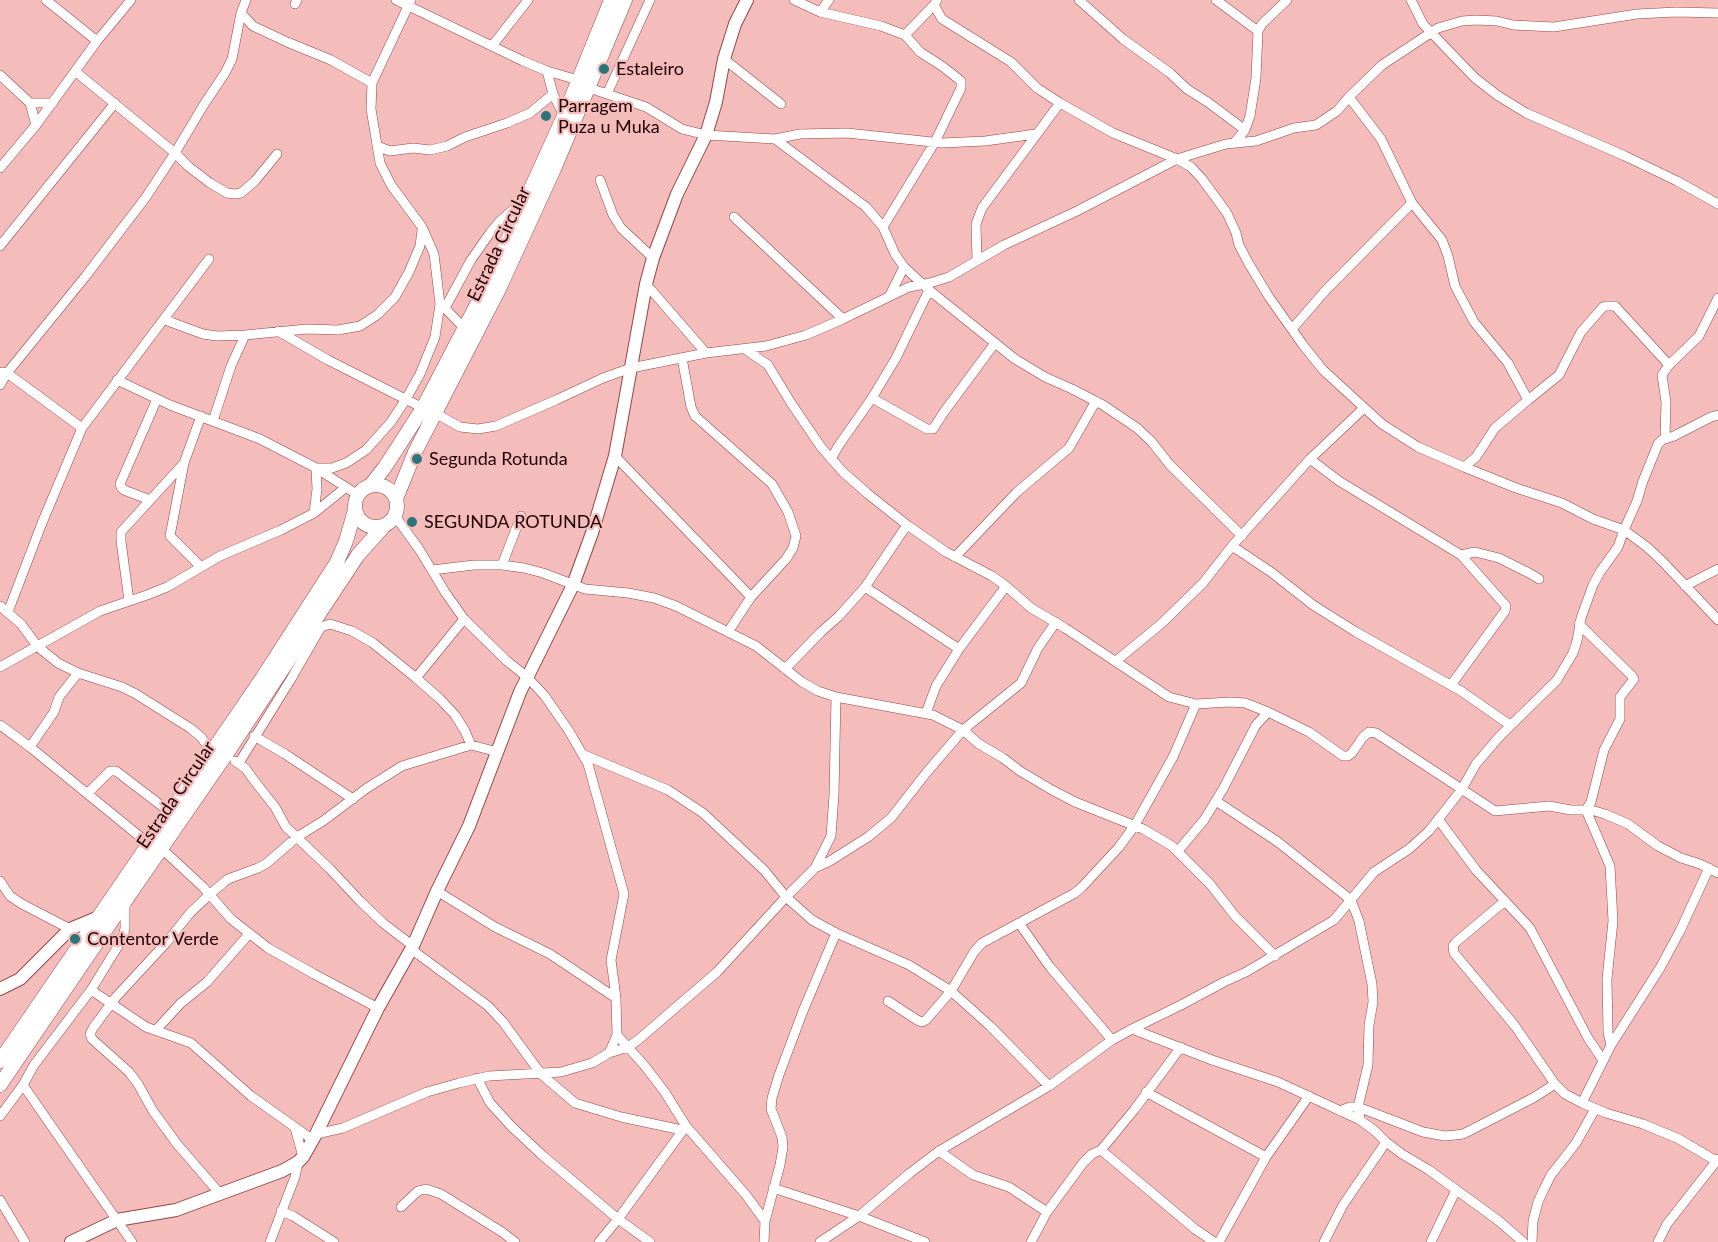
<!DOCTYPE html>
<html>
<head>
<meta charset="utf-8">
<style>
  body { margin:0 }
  canvas { display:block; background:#f4bcba }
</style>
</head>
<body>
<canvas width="1718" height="1242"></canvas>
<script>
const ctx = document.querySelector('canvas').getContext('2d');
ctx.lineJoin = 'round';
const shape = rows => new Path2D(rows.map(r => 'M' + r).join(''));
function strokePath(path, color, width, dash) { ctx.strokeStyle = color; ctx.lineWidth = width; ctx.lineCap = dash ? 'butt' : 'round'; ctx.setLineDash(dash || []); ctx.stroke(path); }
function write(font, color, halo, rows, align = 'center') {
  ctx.font = font + ' Lato,sans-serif'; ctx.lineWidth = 4.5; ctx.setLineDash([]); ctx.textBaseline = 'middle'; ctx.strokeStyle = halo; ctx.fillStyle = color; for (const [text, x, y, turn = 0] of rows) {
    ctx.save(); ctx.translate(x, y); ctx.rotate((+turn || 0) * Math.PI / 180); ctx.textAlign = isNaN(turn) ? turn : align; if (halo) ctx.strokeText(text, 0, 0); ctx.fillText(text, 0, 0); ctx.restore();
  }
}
const street = shape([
  [46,0,97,41],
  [396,0,523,61,547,71,578,80],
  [794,0,820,12,881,26,905,35,920,52,942,66,961,81,961,88,935,142,883,227],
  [937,0,934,5,942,19,1011,62,1037,88,1060,103,1113,133,1177,159,1191,167,1202,179,1227,213,1236,233,1239,245,1249,264,1269,297,1303,345,1323,370,1382,424,1418,447,1464,467,1516,488,1562,503,1593,519,1624,530,1647,547,1662,561,1718,620],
  [1079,0,1123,39,1170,73,1187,89,1209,103,1245,130],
  [1216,0,1258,31],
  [1411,0,1423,24,1475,78,1497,95,1526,113,1625,156,1677,181,1718,204],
  [295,4,297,0],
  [820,12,829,0],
  [241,13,253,26,287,42,331,60,372,83],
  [905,35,934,5],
  [492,46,528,0],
  [724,59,781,104],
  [547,71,553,94,564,116],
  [76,72,175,153,189,167,210,183,227,193,235,194,241,193,255,181,277,154],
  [0,75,30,103,36,125],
  [589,88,646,107,682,129,706,135,775,139,800,134,847,133,942,143,985,141,1036,134],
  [607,94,650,0],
  [30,103,53,103],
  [775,139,866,207,883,227,895,254,904,267,929,290,1015,359,1045,377,1072,389,1103,405,1137,428,1151,441,1170,465,1242,536],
  [1234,143,1245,130,1250,116,1256,78,1258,31,1262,24,1287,0],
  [377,146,390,151,413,148,430,150,447,146,465,137,507,123,530,113,553,94],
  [0,168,36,125,97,41,131,0],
  [600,180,613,215,621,228,653,258],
  [1412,203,1442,240,1448,256,1455,286,1474,322,1508,363,1528,400,1495,428,1476,457,1464,467],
  [734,217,843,319],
  [0,246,115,103],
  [977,260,976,224,982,208,1060,103],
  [646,284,706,353],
  [890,295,904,267],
  [442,305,464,328],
  [445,308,471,260,490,233,500,221,522,202],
  [165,320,203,334,217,336,245,335,307,329,338,330,360,326,377,315,395,297,409,272,420,246,422,230],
  [1292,329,1326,290,1412,203,1381,139,1349,97],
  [278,331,328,360,423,408],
  [745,349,768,365,791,403,821,447,843,472,868,494,907,525,946,552,992,576,1006,586,1031,608,1065,628,1169,697,1196,704,1230,702,1245,703,1268,712,1309,732,1343,756,1348,756,1352,753,1363,737,1369,732,1376,733,1495,811,1549,806,1571,810,1591,810,1605,814,1628,824,1658,846,1681,858,1700,864,1718,873],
  [682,358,691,407,695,416,772,484,788,512,796,536,793,548,786,559,751,597,728,632],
  [2,372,7,373,82,428],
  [117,380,170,405,260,439,316,468,358,495],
  [0,385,7,373,85,277,146,197,175,153,203,106,225,73,232,59,241,13,246,0],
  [872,398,927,429,933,429,944,412,995,343],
  [1528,400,1559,375,1581,332,1603,307,1606,306,1615,306,1669,365],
  [435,413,460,427,478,429,496,426,556,400,603,378,631,368,706,353,766,346,806,335,843,319,909,287,930,283,949,277,1004,245,1077,211,1177,159,1226,144,1256,141,1294,128,1316,125,1337,111,1349,97,1382,65,1438,28,1462,21,1476,20,1497,21,1513,25,1554,27,1637,14,1676,12,1718,13],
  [213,421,231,366,245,335],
  [1665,438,1666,402,1662,375,1669,365,1699,336,1718,298],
  [615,456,751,597],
  [831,459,839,445,872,398,896,358,929,290],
  [1310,459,1339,481,1461,555,1506,606,1505,611,1451,685],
  [184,463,170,536,201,567],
  [150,500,124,490,121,487,120,484,157,399],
  [314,513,317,489,316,468,332,468,346,463,366,450,391,422,406,399,420,374,435,337,440,304,434,254,422,227,391,185,380,163,371,109,372,83,411,0],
  [395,516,419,549,445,592,464,619,507,661,527,677,544,695,569,731,588,764,624,894,611,960,616,998,617,1035,644,1065,664,1091,686,1126,746,1195,765,1221],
  [1232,546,1271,572,1313,605,1356,632,1461,691,1510,725],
  [1461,555,1475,552,1499,558,1531,574,1539,579],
  [955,557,1017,492,1069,448,1096,401],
  [502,565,521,516],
  [432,570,474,565,502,565,524,568,543,573,585,589,628,593,654,598,676,606,756,646,802,682,818,691,836,697,933,715,963,730,979,744,1003,758,1020,771,1052,790,1075,802,1143,829,1172,846,1210,884,1235,916,1275,956],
  [1685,586,1718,569],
  [865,587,959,649],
  [129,601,121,541,121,532,184,463,201,416],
  [0,606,21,624,37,646,58,663,78,673,122,687,136,694,190,728,201,737,212,752],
  [8,612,42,523,82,428,209,259],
  [1579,624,1632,676,1634,679,1620,697,1620,719,1604,750,1591,802,1586,810,1610,866,1613,921,1607,979,1608,1033,1611,1045],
  [1116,661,1161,624,1203,583,1232,546,1310,459,1363,409],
  [0,667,100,611,147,595,167,587,220,556,281,530,314,513,345,488],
  [785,669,821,632,839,616,865,587,907,525],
  [416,678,464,619],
  [926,713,936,686,959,649,1006,586],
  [0,725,30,747,149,844],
  [254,736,285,754,353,799],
  [30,747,54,712,59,697,78,673],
  [582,754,668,790,703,813,764,870,786,897,812,920,836,933,909,965,951,991,990,1026,1049,1086],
  [235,761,246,769,253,779,275,807,286,827,330,869,360,901,383,923,413,946],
  [239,763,291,679,321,627,330,624,352,631,373,643,416,678,440,699,455,715,465,731,471,745],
  [88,793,110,771,116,771,171,813],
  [1216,801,1278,842,1351,900,1359,921,1372,984,1373,1002,1369,1025,1368,1065,1358,1107,1360,1120],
  [1438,819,1476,870,1530,928,1588,1038,1602,1059],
  [162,849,203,887,231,919,268,948,314,974,378,1008],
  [1178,851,1204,820,1223,789,1256,725,1268,712],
  [815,868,831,836,834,795,836,697],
  [0,881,10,896,22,904,70,929],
  [437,891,495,927,550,954,616,998],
  [1505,901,1456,942,1453,946,1454,953,1515,1026,1555,1084,1565,1094,1582,1103,1606,1113,1643,1124,1679,1139,1718,1162],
  [1019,923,1050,967,1112,1040],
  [411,949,488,1006,503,1022,541,1074,575,1103,621,1117,682,1130],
  [91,990,146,1027,191,1043,251,1096,313,1140],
  [888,1001,917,1020,922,1022,926,1020,951,991,974,952,982,943,1075,893,1082,887,1119,847,1135,825,1173,757,1196,704],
  [1132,1029,1212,1060,1278,1082,1360,1120,1375,1131,1386,1142,1402,1154,1429,1170,1499,1221,1523,1242],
  [156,1030,181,1003,207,982,249,934],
  [609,1053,628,1047,638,1040,717,972,786,897,815,868,830,861,868,837,891,818,927,772,963,730,1021,683,1038,648,1056,622],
  [477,1078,490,1103,512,1127,542,1155,618,1219,650,1242],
  [23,1085,132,1242],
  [1146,1092,1266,1157],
  [1582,1103,1611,1045,1660,968,1680,931,1709,868],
  [1340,1111,1350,1107,1358,1107,1423,1132,1445,1136,1455,1135,1463,1134,1475,1128,1533,1098,1555,1084],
  [0,1116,23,1085,34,1065,91,990,123,938,125,928,125,902],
  [295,1128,303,1157],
  [316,1134,343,1128,427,1092,459,1083,489,1076,561,1072,592,1063,609,1053,617,1035],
  [1101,1150,1134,1110,1181,1047],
  [939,1151,973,1175,1009,1187,1047,1212],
  [773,1188,859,1216,925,1242],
  [221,1195,177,1144,153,1111,138,1084,129,1072,92,1039,90,1034,93,1028,116,997,166,943,190,913,210,894,228,879,258,868,267,863,297,837,323,821,367,788,402,766,471,745,498,752],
  [0,1200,25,1242],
  [401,1207,418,1191,426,1189,441,1194,502,1232,515,1242],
  [281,1211,293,1216,334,1242],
  [270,1242,295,1177,298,1162],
  [599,1242,618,1219,686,1126],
  [764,1242,765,1221,780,1165,783,1147,782,1137,771,1109,772,1098,779,1075,803,1011,836,933],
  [820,1242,859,1216,910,1173,939,1151,1049,1086,1112,1040,1132,1029,1181,1005,1224,982,1246,972,1334,920,1374,872,1409,849,1429,831,1462,789,1476,764,1499,737,1557,680,1573,653,1577,641,1581,618,1593,585,1600,572,1618,547,1624,530,1637,501,1643,481,1658,444,1662,440,1674,436,1711,417,1718,415],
  [1031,1242,1047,1212,1083,1163,1092,1154,1101,1150,1195,1229,1214,1242],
  [1219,1242,1266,1157,1309,1096],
  [1324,1242,1343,1205,1386,1142],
  [1431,1242,1456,1190],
  [1532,1242,1533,1221,1538,1202,1544,1189,1551,1175,1576,1143,1595,1109],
  [1658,1242,1667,1224,1718,1159]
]);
const secondary = shape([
  [0,989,20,979,70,929,99,917],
  [71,1242,117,1220,176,1210,282,1171,298,1162,303,1157,316,1134,378,1008,413,946,437,891,469,826,520,692,573,585,592,533,615,456,646,284,653,258,677,194,706,135,716,102,724,59,735,24,747,0]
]);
const primary = shape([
  '355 506a21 21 0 1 1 42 0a21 21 0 1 1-42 0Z',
  [370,486,385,467,423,408,486,287,564,116,611,0],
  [396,499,415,452,499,289,554,169,625,0],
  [0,1061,261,680,337,562,346,541,355,510],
  [0,1085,125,901,225,756,358,555,383,527]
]);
strokePath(street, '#964646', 10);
strokePath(secondary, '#964646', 14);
strokePath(primary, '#964646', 15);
strokePath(street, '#fff', 9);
strokePath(secondary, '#fff', 12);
strokePath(primary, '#fff', 14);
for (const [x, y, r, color] of [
  [604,69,6,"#2c767b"],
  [546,116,6,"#2c767b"],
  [417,459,6,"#2c767b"],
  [412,522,6,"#2c767b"],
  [75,939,6,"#2c767b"]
]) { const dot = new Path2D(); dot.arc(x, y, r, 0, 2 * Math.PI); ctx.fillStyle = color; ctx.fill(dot); strokePath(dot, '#f4bcba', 2); }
write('18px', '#200304', '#f4bcba', [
  ["Estaleiro",616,69],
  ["Parragem",558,106],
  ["Puza u Muka",558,127],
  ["Segunda Rotunda",429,459],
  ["SEGUNDA ROTUNDA",424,522],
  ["Contentor Verde",87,939]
], 'left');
write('18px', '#200304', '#f4bcba', [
  ["Estrada Circular",499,244,-65],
  ["Estrada Circular",176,795,-56]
]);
</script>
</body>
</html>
